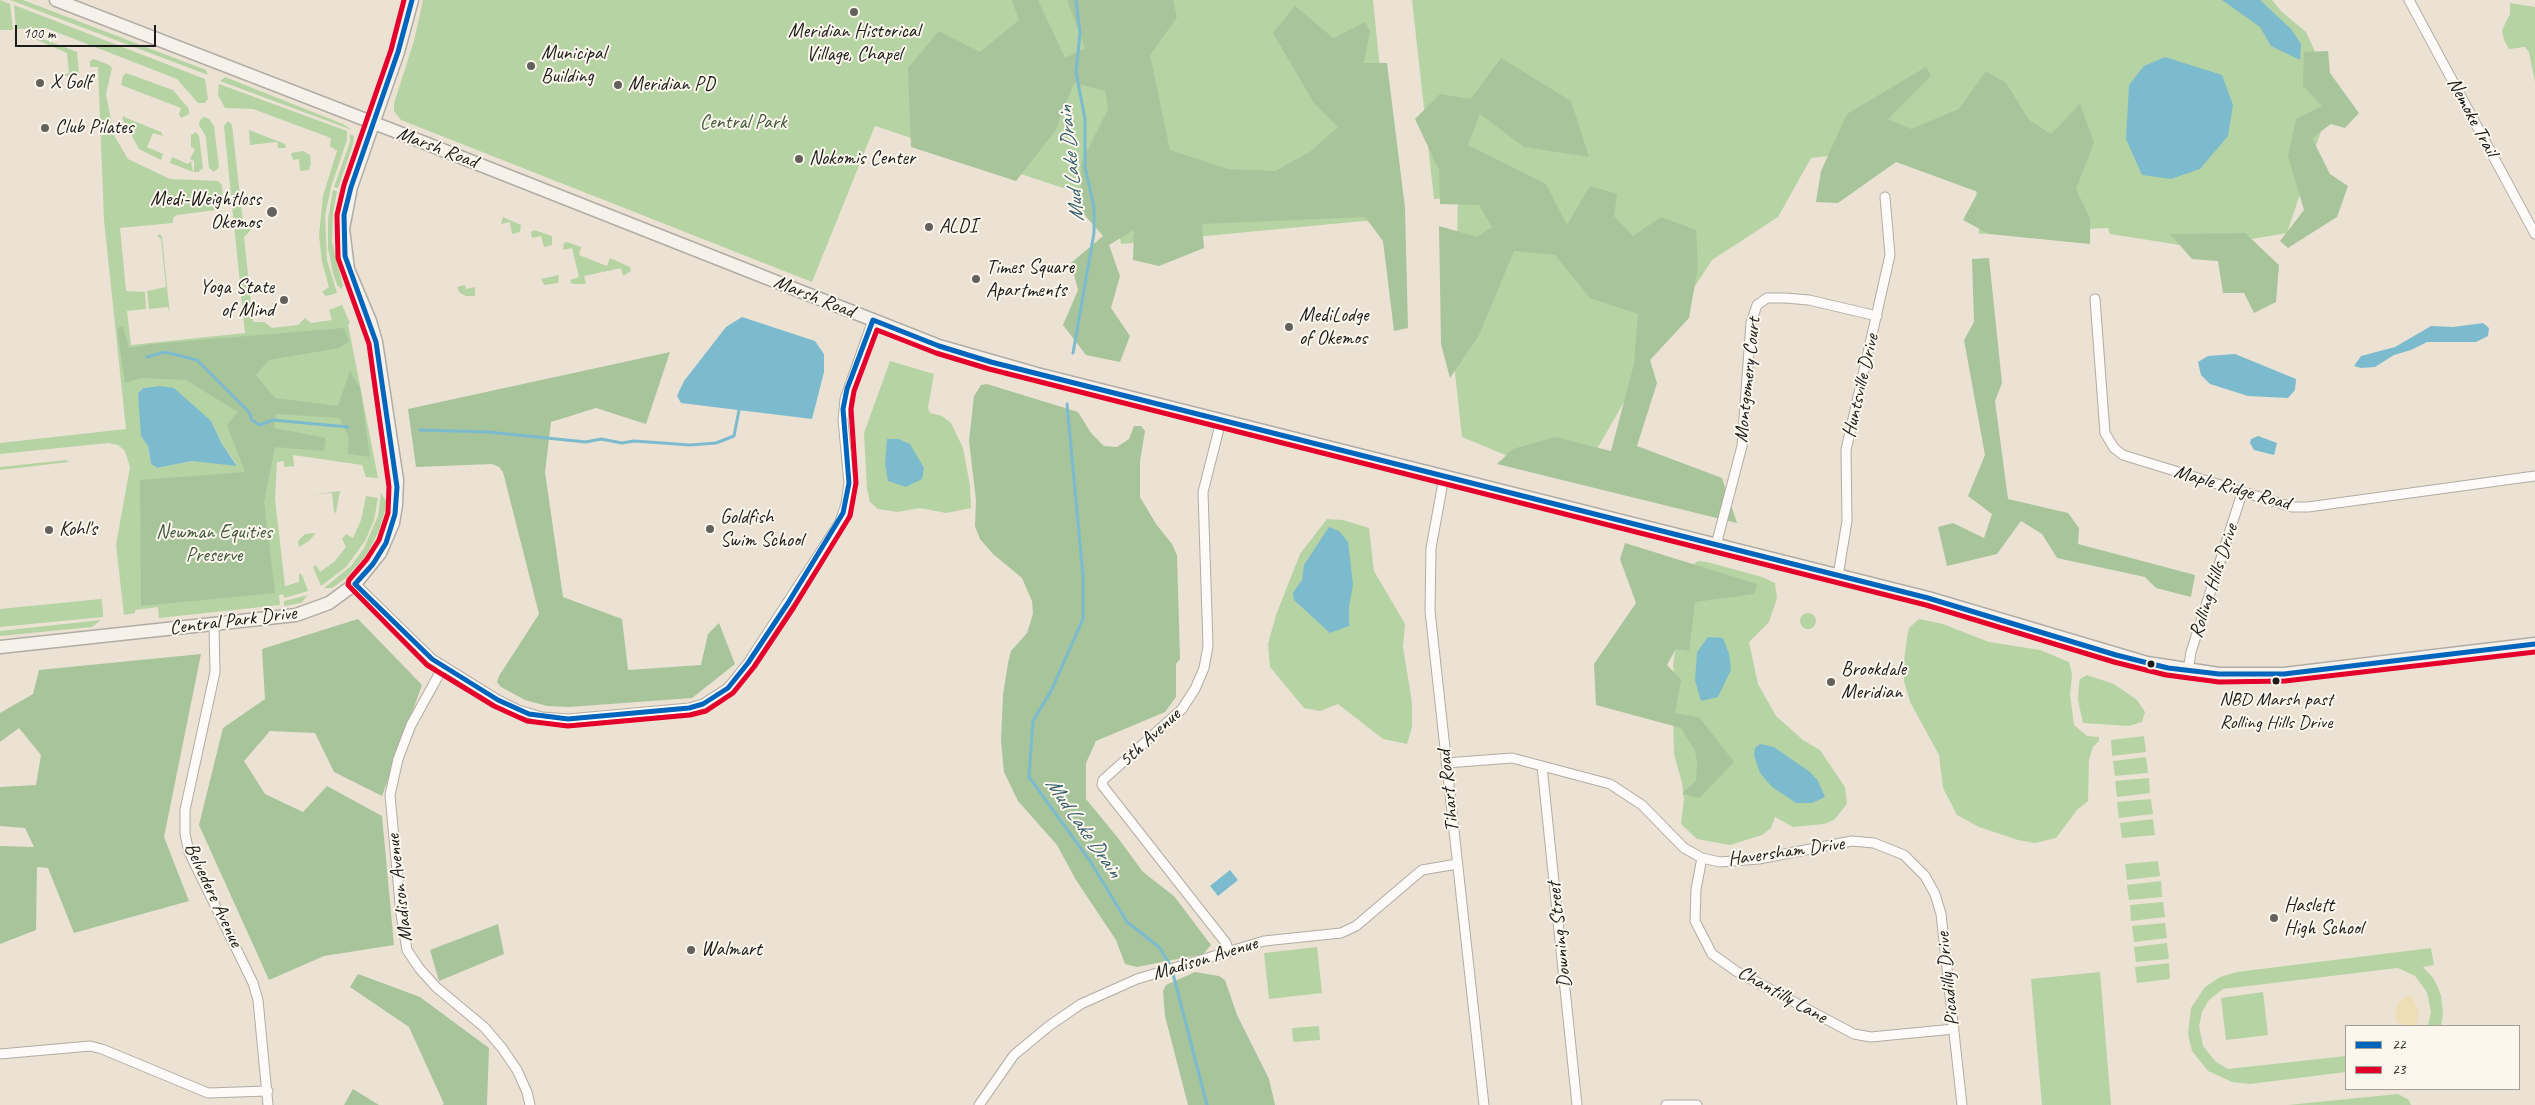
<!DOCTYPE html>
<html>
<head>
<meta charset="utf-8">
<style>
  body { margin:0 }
  #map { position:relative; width:2535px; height:1105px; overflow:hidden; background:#ebe2d4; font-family:Caveat,sans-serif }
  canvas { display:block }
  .legend { position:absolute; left:2345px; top:1025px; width:175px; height:65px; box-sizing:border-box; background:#fbf7ec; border:1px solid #a29f99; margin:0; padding:6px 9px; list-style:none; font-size:15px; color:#1c1c1c }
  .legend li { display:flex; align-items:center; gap:10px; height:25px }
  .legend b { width:25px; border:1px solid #a29f99 }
  .scale { position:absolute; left:15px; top:25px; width:141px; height:22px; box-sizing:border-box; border:2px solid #1c1c1c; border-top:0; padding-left:6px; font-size:15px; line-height:18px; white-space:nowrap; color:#1c1c1c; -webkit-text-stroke:4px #fbf7ec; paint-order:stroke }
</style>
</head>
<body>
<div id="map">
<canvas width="2535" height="1105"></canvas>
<ul class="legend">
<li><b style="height:6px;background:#0065bd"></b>22</li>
<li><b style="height:6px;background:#e4002b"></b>23</li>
</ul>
<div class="scale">100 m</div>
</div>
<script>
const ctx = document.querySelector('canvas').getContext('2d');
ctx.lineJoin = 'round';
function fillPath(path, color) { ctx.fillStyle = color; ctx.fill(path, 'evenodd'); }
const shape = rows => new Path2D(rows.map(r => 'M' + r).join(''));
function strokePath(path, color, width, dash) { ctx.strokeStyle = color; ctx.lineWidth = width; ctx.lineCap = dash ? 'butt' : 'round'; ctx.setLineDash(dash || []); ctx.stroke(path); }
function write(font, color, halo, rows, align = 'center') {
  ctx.font = font + ' Caveat,sans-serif'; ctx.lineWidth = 4; ctx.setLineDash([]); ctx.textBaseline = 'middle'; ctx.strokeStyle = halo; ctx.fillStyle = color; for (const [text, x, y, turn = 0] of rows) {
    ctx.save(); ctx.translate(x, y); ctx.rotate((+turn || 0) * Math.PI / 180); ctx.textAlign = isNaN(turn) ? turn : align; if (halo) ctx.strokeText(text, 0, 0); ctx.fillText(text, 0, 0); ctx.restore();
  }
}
fillPath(shape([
  [0,0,10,4,13,30,0,30],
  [10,0,23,0,206,70,208,75],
  [423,0,1373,0,1395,218,1121,244,1115,205,875,126,812,282,401,120,394,111,394,103,414,41],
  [1412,0,2272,0,2282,12,2306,32,2335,95,2319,137,2287,233,2199,248,2110,234,2108,228,1979,234,1973,141,1811,158,1778,217,1712,260,1658,343,1593,456,1534,467,1462,437,1454,364,1458,197,1434,199],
  [2510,3,2535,7,2535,82,2529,52,2525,47,2509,49,2504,40,2502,30,2510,14],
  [14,5,205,79,208,99,205,103,198,103,177,79,46,28,16,29],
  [35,39,46,40,77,52,79,75,65,76,65,74,69,73,67,53],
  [94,59,109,65,112,68,106,94,114,135,128,159,170,179,218,181,222,185,223,203,221,208,216,210,177,215,173,218,173,223,120,228,126,291,145,292,146,309,127,311,131,345,245,333,224,126,228,121,232,125,243,222,251,230,244,237,253,322,264,322,272,328,298,325,305,318,311,323,332,320,329,310,342,305,350,323,348,324,378,478,366,477,362,465,293,455,294,466,284,467,284,461,277,462,275,499,285,586,299,582,299,573,302,575,308,591,284,598,283,594,279,595,280,605,159,618,158,607,135,610,135,613,124,615,116,545,130,467,125,451,118,445,108,443,0,454,0,443,126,429,104,220,98,67,90,67,90,61],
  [159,386,211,421,222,444,237,465,192,461,157,468,151,464,138,393,143,388],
  [126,73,173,90,189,109,189,114,181,118,179,114,181,108,121,85,123,76],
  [225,77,343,124,352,130,220,81],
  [219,84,347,131,347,140,331,187,325,216,327,260,337,293,326,296,322,292,329,287,322,262,319,235,323,196,337,151,330,146,331,138,253,109,225,108,218,95],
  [125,115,124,117,161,132,163,136,153,133,147,147,163,154,161,160,139,149,122,118],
  [204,117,209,119,214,126,219,167,214,172,209,168,206,137,199,125,200,120],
  [249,130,285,144,286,148,278,148,277,142,250,145],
  [196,132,199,136,203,168,198,172,194,172,194,161,190,159,195,149,191,147,191,135],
  [350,134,354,136,353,144,338,188,334,187,350,142],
  [303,151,310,155,311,163,309,170,300,171,299,159,293,160,291,153],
  [172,157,188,164,191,161,193,172,170,163],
  [333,190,337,191,333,213,332,242,343,286,341,289,337,285,333,273,328,248,328,219],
  [503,217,521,225,520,232,512,234,510,222,501,224],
  [534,230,552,236,552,245,544,247,541,236,532,238,531,232],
  [160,234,162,237,170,315,168,307,149,309,147,291,166,287,161,239,157,236],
  [567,242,581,247,579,255,607,266,610,258,630,267,631,271,623,276,621,268,584,276,586,284,572,284,570,280,579,277,572,248,563,250,564,243],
  [559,275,558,283,544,285,541,279],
  [465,285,466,289,475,287,475,296,466,296,460,293,457,287],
  [890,361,934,374,928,408,930,413,942,416,951,423,963,448,970,486,971,508,946,513,920,508,898,512,878,509,870,502,867,489,864,433],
  [66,460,69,462,0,470,0,467],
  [340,491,336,513,334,512,332,493,312,495],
  [381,493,386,501,385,511,378,533,367,554,346,578,332,588,324,588,351,566,364,548,378,516],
  [366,496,378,498,374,520,365,541,346,567,321,586,313,567,316,565,320,572,335,561,346,547,342,539,346,534,353,538,361,520],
  [1327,519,1343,520,1369,528,1374,571,1405,624,1403,647,1412,702,1412,727,1407,744,1383,739,1338,704,1320,711,1304,708,1270,667,1268,644,1276,615,1300,554],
  [316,533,309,541,299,547,298,541,305,534],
  [1698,561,1707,562,1762,577,1775,583,1777,598,1769,622,1749,642,1758,684,1776,716,1803,740,1820,750,1845,787,1847,804,1834,820,1824,824,1793,827,1775,817,1771,828,1762,835,1730,845,1697,839,1681,824,1684,799,1682,783,1674,754,1673,710,1676,697,1673,665,1688,568],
  [101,595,103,612,103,617,0,627,0,609,101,599],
  [308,595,301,603,284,606,284,601],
  '1800 621a8 8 0 1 1 16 0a8 8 0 1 1-16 0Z',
  [1919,619,1943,624,1989,642,2040,650,2069,662,2072,674,2070,695,2074,725,2087,736,2099,737,2099,741,2093,747,2089,760,2088,801,2077,810,2056,838,2035,843,2018,840,1979,827,1957,815,1943,788,1939,755,1910,702,1904,681,1903,669,1907,638,1909,628],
  [101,620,92,627,0,636,0,631],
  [2087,675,2114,684,2137,700,2145,712,2142,722,2129,726,2083,723,2078,700,2079,683,2080,679],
  [2144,736,2146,752,2112,756,2111,740],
  [2146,757,2148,773,2115,776,2113,761],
  [2149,778,2150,793,2117,797,2115,781],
  [2151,799,2153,814,2119,818,2117,802],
  [2153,819,2155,835,2122,838,2120,823],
  [2158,861,2160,876,2127,880,2125,864],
  [2161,881,2162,897,2129,900,2127,885],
  [2163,902,2165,917,2131,921,2130,905],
  [2165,923,2167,938,2134,942,2132,926],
  [2167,943,2169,959,2136,962,2134,947],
  [1317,947,1322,993,1269,999,1264,953],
  [2431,948,2434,965,2423,967,2434,979,2441,995,2443,1013,2441,1026,2428,1026,2431,1012,2427,992,2415,976,2398,968,2223,989,2209,1000,2202,1012,2199,1026,2203,1046,2216,1062,2228,1069,2346,1056,2346,1072,2250,1084,2232,1082,2208,1071,2192,1051,2188,1034,2191,1008,2205,987,2220,977,2237,972],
  [2169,963,2170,979,2137,983,2135,967],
  [2100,972,2111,1105,2042,1105,2031,979],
  [2263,992,2268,1035,2226,1040,2221,998],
  [1319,1026,1320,1040,1293,1042,1292,1028],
  [2398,1094,2409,1100,2411,1105,2288,1105]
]), '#b6d3a4');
fillPath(shape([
  [1012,0,1038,0,1065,58,1085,48,1067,0,1173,0,1177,17,1150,55,1170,150,1228,169,1275,171,1311,151,1338,127,1314,103,1273,33,1295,6,1333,38,1365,22,1370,31,1364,63,1387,63,1405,208,1408,328,1394,331,1383,241,1365,217,1202,224,1204,248,1159,266,1133,260,1134,230,1109,245,1120,276,1111,308,1130,336,1120,362,1086,355,1063,325,1078,290,1071,263,1103,236,1081,211,1081,163,1108,109,1105,91,1074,83,1055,131,1016,181,911,147,908,68,939,31,980,52,1019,20],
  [2328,51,2330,73,2359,113,2345,128,2331,124,2312,138,2330,174,2348,186,2337,217,2288,248,2280,241,2304,210,2288,156,2296,119,2322,106,2303,86,2304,52],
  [1501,58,1571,101,1589,157,1524,147,1480,114,1468,145,1546,184,1567,225,1590,186,1617,194,1614,216,1633,236,1661,217,1696,230,1698,267,1689,318,1650,360,1657,383,1637,446,1722,478,1737,523,1497,464,1513,449,1555,437,1611,451,1634,364,1638,314,1590,298,1555,255,1514,251,1479,335,1450,378,1441,344,1439,226,1477,237,1492,227,1479,205,1440,204,1439,170,1415,119,1440,94,1471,99],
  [1926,67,1931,76,1888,119,1911,129,1959,109,1986,71,2006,83,2029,120,2051,134,2080,104,2094,142,2076,189,2090,219,2090,244,1989,234,1963,220,1978,192,1896,162,1838,203,1816,202,1821,171,1847,114],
  [2245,233,2279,265,2276,302,2254,313,2244,293,2223,293,2218,261,2192,259,2170,234],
  [1989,258,2002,383,1995,401,2008,499,2068,513,2079,528,2078,544,2195,575,2191,597,2156,588,2145,577,2057,558,2042,534,2021,521,1997,554,1947,566,1938,527,1953,523,1984,538,1992,514,1968,496,1985,455,1964,340,1974,322,1972,259],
  [123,326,129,348,152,344,344,328,349,341,339,348,269,360,256,375,275,398,338,406,350,371,360,388,370,457,348,454,349,437,339,418,276,414,274,428,326,438,324,451,275,447,264,502,275,593,141,606,140,480,245,472,227,425,238,412,186,380,141,378,125,383,117,328],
  [670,352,646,424,596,408,551,422,545,472,563,597,622,619,628,670,701,665,708,634,719,623,735,664,692,698,569,707,547,706,525,700,501,687,497,682,499,676,539,614,503,472,499,467,492,464,416,467,408,409],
  [987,384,1078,412,1091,433,1104,446,1117,447,1129,439,1134,426,1141,426,1145,431,1140,461,1140,497,1156,524,1172,544,1177,555,1180,659,1176,664,1176,697,1165,712,1096,741,1086,763,1086,799,1118,838,1143,872,1174,896,1211,945,1203,954,1137,967,1125,964,1116,940,1076,880,1057,845,1018,801,1004,772,1001,741,1003,695,1008,663,1011,651,1027,633,1033,614,1032,601,1022,578,993,554,980,539,975,526,976,500,969,441,974,396,981,385],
  [1625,543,1757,584,1754,594,1695,602,1689,651,1676,649,1667,665,1681,680,1675,713,1699,717,1734,762,1699,798,1682,794,1696,781,1697,761,1695,751,1681,728,1596,705,1594,664,1636,603,1620,559],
  [358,619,422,685,382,796,334,772,315,733,270,731,244,761,265,794,303,812,327,786,382,816,394,945,324,956,269,980,199,825,223,728,265,699,262,649],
  [201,654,164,837,189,901,74,933,48,868,37,867,36,930,0,944,0,846,34,847,25,828,0,826,0,787,36,785,41,755,19,728,0,742,0,713,33,694,39,670],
  [498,924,504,954,439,981,430,950],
  [1195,972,1219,976,1225,980,1237,1015,1269,1079,1275,1105,1188,1105,1165,1016,1163,991,1166,985],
  [358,974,420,997,489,1048,487,1105,442,1105,444,1104,409,1027,350,987],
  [353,1089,379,1105,344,1105]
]), '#a7c49b');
fillPath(shape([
  [2411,994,2419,1012,2416,1026,2407,1026,2397,1022,2395,1011,2398,1003]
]), '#eddeb6');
fillPath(shape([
  [2222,0,2260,0,2291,29,2301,44,2300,60,2271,46,2260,27],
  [2165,57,2222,75,2233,105,2228,136,2200,169,2171,179,2142,175,2126,139,2129,85,2144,66],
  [742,317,815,341,824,354,824,372,812,419,681,403,677,396,684,381,726,327],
  [2483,323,2489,328,2488,336,2476,342,2427,342,2411,350,2394,355,2375,367,2361,368,2354,366,2361,356,2395,347,2431,326,2453,327],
  [2235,354,2296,379,2295,390,2288,398,2248,396,2210,384,2201,375,2198,362,2208,356],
  [159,386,174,388,211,421,222,444,237,466,192,461,157,468,151,464,148,446,141,436,138,393,143,388],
  [2258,436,2277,443,2274,455,2254,450,2250,443,2251,439],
  [887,439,898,439,910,444,924,468,922,479,906,487,888,481,885,464],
  [1329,527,1339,531,1348,542,1353,584,1349,607,1349,626,1330,633,1294,600,1293,593,1302,580,1304,565],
  [1708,637,1723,638,1729,654,1731,670,1718,697,1701,701,1695,680,1697,652],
  [1760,744,1774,747,1810,772,1818,781,1825,797,1812,803,1796,803,1772,787,1760,773,1754,755,1755,748],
  [1230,870,1238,880,1218,896,1210,886]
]), '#7cbbce');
strokePath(shape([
  [1073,353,1094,233,1094,207,1085,167,1085,119,1076,72,1080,33,1076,0],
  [147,357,165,352,197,360,249,412,252,420,260,425,273,420,348,427],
  [1067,404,1083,576,1083,619,1051,691,1033,721,1029,777,1090,861,1127,922,1159,947,1171,966,1207,1105],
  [420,430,488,432,586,442,601,439,622,443,634,441,690,445,716,443,734,436,739,410]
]), '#7cbbce', 3);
const street = shape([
  [2409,0,2535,234],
  [2095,299,2105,433,2114,448,2123,455,2292,507,2308,507,2535,476],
  [1221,421,1203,492,1208,646,1204,668,1195,689,1182,709,1103,780,1102,785,1226,943,1229,952],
  [1444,477,1431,548,1430,611,1484,1105],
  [1716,545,1742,446,1751,323,1757,305,1767,298,1785,298,1809,300,1877,316],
  [1838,576,1847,521,1846,450,1890,255,1885,197],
  [355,584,432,659,498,700,518,710,542,717,568,719,689,708,703,704,728,688,748,663,840,522,846,504,849,483,843,420,845,399,873,320],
  [214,625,215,672,185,810,185,834,189,852,253,983,258,1000,268,1105],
  [443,667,411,725,398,759,390,795,401,914,407,950,419,968,436,987,484,1027,502,1048,517,1070,527,1092,530,1105],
  [2188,671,2191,652,2242,493],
  [1446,763,1512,758,1610,784,1642,805,1684,848,1702,858,1720,862,1759,859,1852,841,1874,843,1904,855,1925,876,1935,894,1941,914,1962,1105],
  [1542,766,1577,1105],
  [1702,858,1696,889,1695,921,1712,954,1736,971,1854,1034,1871,1037,1954,1029],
  [0,1054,90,1046,102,1049,208,1093,268,1091],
  [979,1105,1014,1055,1049,1026,1081,1004,1137,979,1264,941,1341,933,1356,926,1422,870,1457,864],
  [1666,1105,1697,1105]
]);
const secondary = shape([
  [56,0,392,130,939,346,1037,374,1928,598,2147,663,2219,674,2284,674,2535,644],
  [0,647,296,615,329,603,355,584,380,553,393,523,396,505,397,480,376,342,370,321,348,269,343,229,351,187,398,52,412,0]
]);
strokePath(street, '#b1aca3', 11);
strokePath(secondary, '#b1aca3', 15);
strokePath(street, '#fcfbf9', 9);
strokePath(secondary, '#f6f1eb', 12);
strokePath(shape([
  [412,0,398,52,351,187,344,215,345,256,376,342,397,487,395,514,386,543,373,564,355,584,432,659,498,700,529,714,568,719,689,708,703,704,728,688,748,663,788,603,843,513,849,483,843,409,847,389,873,320,939,346,991,362,1928,598,2116,655,2168,668,2219,674,2284,674,2535,644]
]), '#0065bd', 5);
strokePath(shape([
  [404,0,391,50,344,185,337,215,338,258,369,344,389,487,388,513,379,540,367,559,349,580,348,585,427,665,494,706,527,721,568,726,690,715,706,711,733,693,754,667,794,607,850,516,856,483,851,409,854,391,877,330,936,353,989,369,1926,605,2114,662,2166,675,2219,682,2285,681,2535,652]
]), '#e4002b', 5);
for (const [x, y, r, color] of [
  [854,12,5,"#64615c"],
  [531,66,5,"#64615c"],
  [40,83,5,"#64615c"],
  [618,85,5,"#64615c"],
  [45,128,5,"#64615c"],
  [799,159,5,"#64615c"],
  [272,212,6,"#64615c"],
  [929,227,5,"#64615c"],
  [976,279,5,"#64615c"],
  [284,300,5,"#64615c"],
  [1289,327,5,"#64615c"],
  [710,529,5,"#64615c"],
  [49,530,5,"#64615c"],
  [2151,664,4.5,"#1c1c1c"],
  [2276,681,4.5,"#1c1c1c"],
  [1831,682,5,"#64615c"],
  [2274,918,5,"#64615c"],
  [691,950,5,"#64615c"]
]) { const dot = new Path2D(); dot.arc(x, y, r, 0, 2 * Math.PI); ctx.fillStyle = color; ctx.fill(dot); strokePath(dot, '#fbf7ec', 2); }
write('19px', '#1c1c1c', '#fbf7ec', [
  ["NBD Marsh past",2276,700],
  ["Rolling Hills Drive",2276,723]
]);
write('20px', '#1c1c1c', '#fbf7ec', [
  ["Meridian Historical",854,32,"center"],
  ["Village, Chapel",854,55,"center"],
  ["Municipal",541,54],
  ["Building",541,77],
  ["X Golf",50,83],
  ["Meridian PD",628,85],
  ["Club Pilates",55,128],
  ["Nokomis Center",809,159],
  ["Medi-Weightloss",261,200,"right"],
  ["Okemos",261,223,"right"],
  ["ALDI",939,227],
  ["Times Square",986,268],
  ["Apartments",986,291],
  ["Yoga State",274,288,"right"],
  ["of Mind",274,311,"right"],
  ["MediLodge",1299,316],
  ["of Okemos",1299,339],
  ["Goldfish",720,518],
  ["Swim School",720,541],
  ["Kohl's",59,530],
  ["Brookdale",1841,670],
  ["Meridian",1841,693],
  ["Haslett",2284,906],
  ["High School",2284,929],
  ["Walmart",701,950]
], 'left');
write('20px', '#1c1c1c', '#fbf7ec', [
  ["Nemoke Trail",2472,117,62],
  ["Marsh Road",437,148,21],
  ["Marsh Road",814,297,22],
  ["Montgomery Court",1748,380,-84],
  ["Huntsville Drive",1861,386,-77],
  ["Maple Ridge Road",2232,488,16],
  ["Rolling Hills Drive",2214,581,-72],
  ["Central Park Drive",233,621,-7],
  ["5th Avenue",1150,738,-43],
  ["Tihart Road",1449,791,-96],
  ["Haversham Drive",1786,852,-8],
  ["Madison Avenue",400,888,-97],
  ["Belvedere Avenue",213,895,65],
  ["Downing Street",1560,935,-96],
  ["Madison Avenue",1205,959,-17],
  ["Picadilly Drive",1948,979,-96],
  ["Chantilly Lane",1782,995,29]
]);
write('20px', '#42583e', '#fbf7ec', [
  ["Central Park",743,123],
  ["Newman Equities",214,533],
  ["Preserve",214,556]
]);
write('italic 21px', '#325c6b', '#fbf7ec', [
  ["Mud Lake Drain",1072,164,-96],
  ["Mud Lake Drain",1083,828,55]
]);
</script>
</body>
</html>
